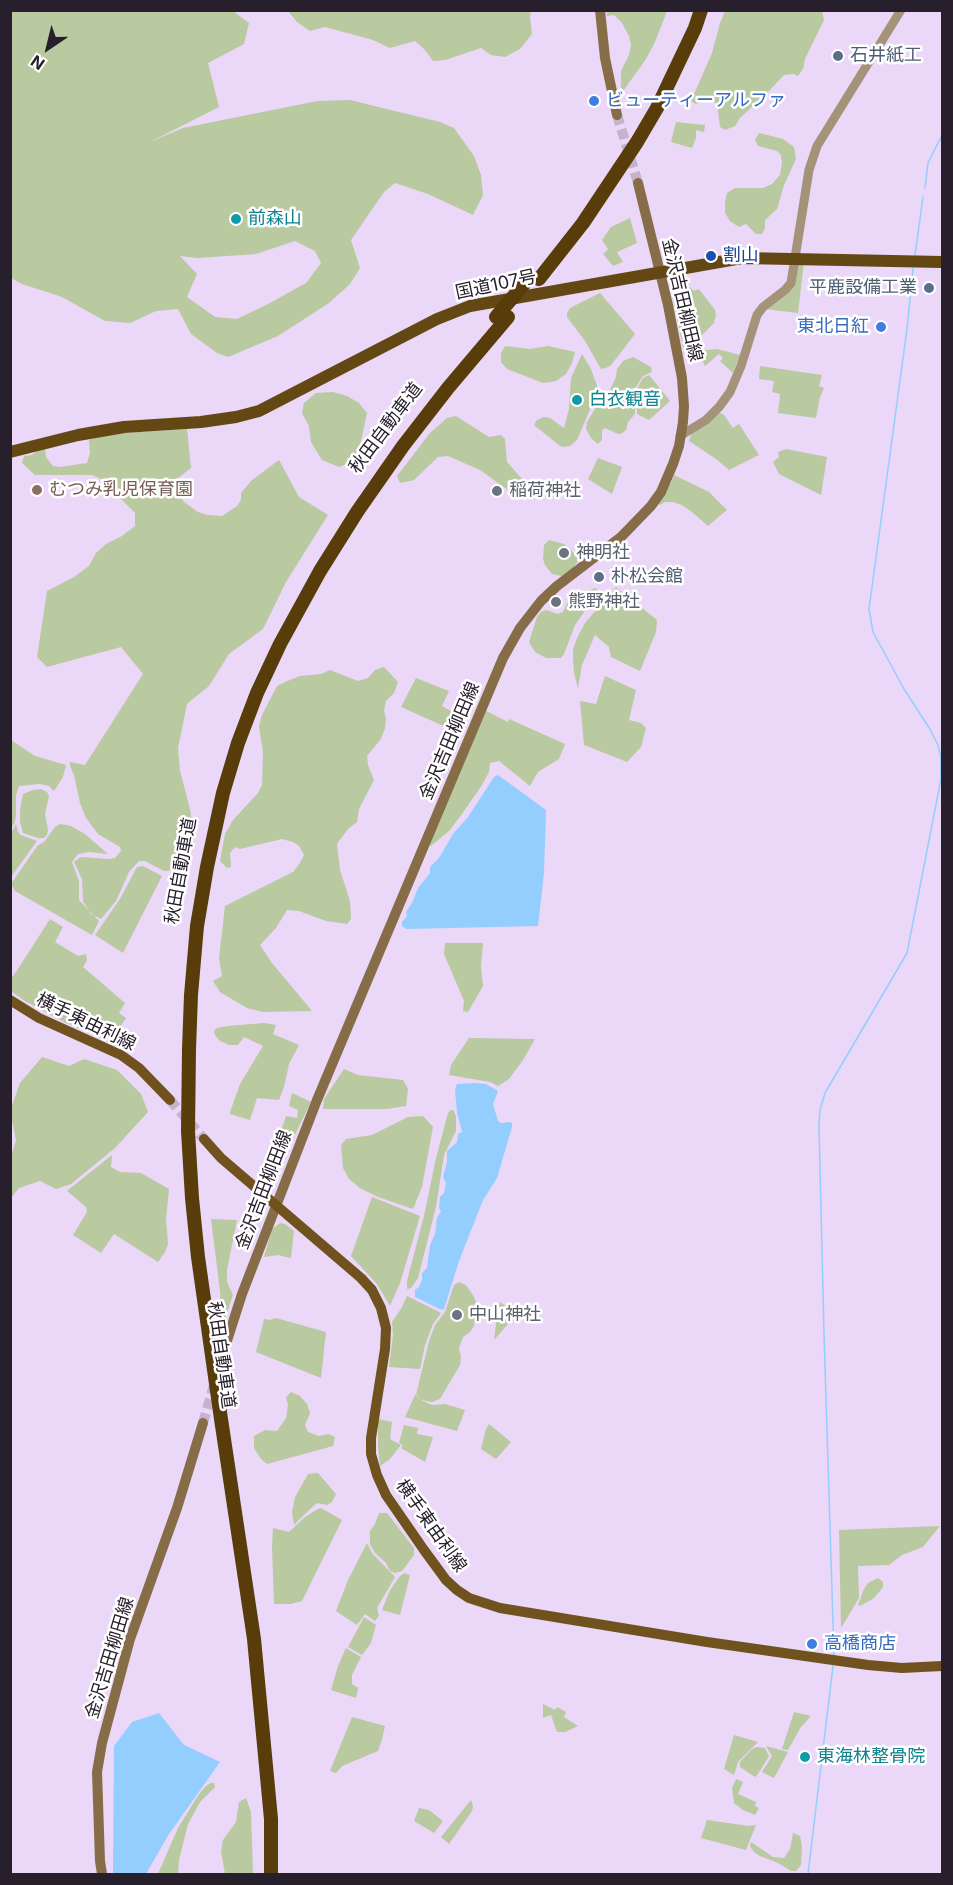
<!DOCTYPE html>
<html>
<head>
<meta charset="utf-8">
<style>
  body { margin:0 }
  #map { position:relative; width:953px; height:1885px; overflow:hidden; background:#ebd7f8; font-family:Inter,sans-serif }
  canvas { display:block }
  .frame { position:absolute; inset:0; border:12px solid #27202c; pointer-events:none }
  .north { position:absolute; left:18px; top:18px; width:60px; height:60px; -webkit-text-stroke:4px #fff; paint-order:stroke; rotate:215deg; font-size:16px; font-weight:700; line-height:24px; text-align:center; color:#27202c }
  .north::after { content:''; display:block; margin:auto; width:21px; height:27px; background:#27202c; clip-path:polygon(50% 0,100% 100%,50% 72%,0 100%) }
</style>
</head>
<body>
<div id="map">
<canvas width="953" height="1885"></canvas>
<div class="frame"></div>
<div class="north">N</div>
</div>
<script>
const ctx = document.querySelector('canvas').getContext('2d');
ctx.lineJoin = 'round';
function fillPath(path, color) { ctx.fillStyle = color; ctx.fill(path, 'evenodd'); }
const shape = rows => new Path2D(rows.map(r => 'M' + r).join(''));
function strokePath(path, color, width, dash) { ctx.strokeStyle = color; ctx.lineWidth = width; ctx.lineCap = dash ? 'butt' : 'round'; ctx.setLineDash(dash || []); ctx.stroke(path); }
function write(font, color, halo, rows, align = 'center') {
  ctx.font = font + ' Inter,"Noto Sans JP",sans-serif'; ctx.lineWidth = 5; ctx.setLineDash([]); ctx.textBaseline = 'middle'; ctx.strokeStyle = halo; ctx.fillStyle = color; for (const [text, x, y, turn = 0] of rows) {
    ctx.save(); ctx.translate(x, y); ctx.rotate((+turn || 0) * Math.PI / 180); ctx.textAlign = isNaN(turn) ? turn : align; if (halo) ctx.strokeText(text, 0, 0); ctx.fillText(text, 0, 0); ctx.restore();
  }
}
fillPath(shape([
  [11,10,233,11,249,23,244,44,208,63,219,107,150,142,183,128,317,101,350,100,440,122,454,128,474,156,481,175,483,195,473,215,428,194,395,183,384,192,351,240,360,268,350,284,329,303,278,336,228,357,217,353,191,334,178,309,156,311,130,323,105,321,62,297,22,284,11,278],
  [295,241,315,251,321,263,306,283,270,303,237,319,215,317,187,297,197,274,180,256,197,258,256,254],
  [288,11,531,11,530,17,532,34,520,49,505,57,491,55,481,48,445,60,433,61,425,50,415,41,390,48,373,40,325,27,310,31,297,22],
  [607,11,667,11,655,42,646,59,621,94,621,71,629,55,631,45,629,36,622,23,614,15,607,16],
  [822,11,824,20,805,59,803,69,798,76,794,74,784,75,769,91,740,118,735,126,725,130,720,127,717,104,708,98,696,104,691,101,712,53,720,23,725,11],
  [676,122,705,125,704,132,696,130,696,138,692,148,671,142],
  [759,133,783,139,794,147,796,159,784,185,777,209,765,220,765,228,762,234,756,234,746,224,739,227,730,221,725,213,725,202,727,193,735,188,763,188,772,184,780,175,782,163,781,155,777,151,758,146,755,140],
  [630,218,637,243,617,252,623,262,613,266,603,254,608,249,602,240,611,227],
  [798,261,804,262,798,313,765,309,787,293],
  [674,275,680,278,694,291,699,289,715,310,716,315,714,323,696,341,683,348,670,284],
  [600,293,635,334,611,365,606,368,601,369,585,341,567,317,567,313,570,308],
  [505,346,530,349,548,346,575,352,572,363,566,374,556,381,543,383,507,369,501,362,501,353],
  [717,349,740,355,733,373,720,361,723,358,719,354,705,366,698,351],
  [582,354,591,369,601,397,592,405,577,440,570,446,564,447,560,446,534,425,537,420,544,417,550,418,564,428,569,409,571,378],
  [633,357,651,367,652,372,643,376,636,387,629,390,629,398,635,402,631,398,631,393,637,389,643,378,649,375,670,401,649,420,637,414,637,405,635,403,635,414,628,422,626,430,621,434,618,434,605,428,602,430,602,440,598,444,591,438,586,429,587,422,596,407,609,392,616,377,617,369,623,361],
  [760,366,822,375,819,386,824,388,820,397,816,418,778,413,780,394,772,392,774,381,759,379],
  [333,392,347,396,359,403,367,413,361,441,353,461,339,467,322,460,311,442,309,426,302,413,304,403,316,393],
  [719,412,724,415,733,428,739,424,759,455,729,470,716,459,689,441,691,434],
  [456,416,489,437,501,435,505,439,507,462,522,479,522,487,519,489,514,491,505,488,480,470,448,456,438,457,414,480,400,483,397,476,430,433,447,418],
  [187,429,191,468,174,481,172,486,184,502,198,512,207,515,222,516,237,506,241,500,241,493,252,480,279,460,299,497,328,515,286,582,263,629,229,654,209,686,187,704,178,748,180,771,190,809,194,832,193,842,188,855,175,870,164,871,145,861,139,861,129,872,116,901,101,919,91,914,83,901,82,879,74,862,81,857,109,859,115,858,121,851,120,847,98,834,86,818,80,803,74,775,70,766,70,762,85,765,143,674,121,647,47,667,37,657,47,591,74,577,89,566,96,553,106,544,122,536,135,526,135,513,101,479,92,475,35,475,22,463,24,456,32,455,38,450,45,449,46,457,53,466,60,467,87,463,90,453,89,440,109,434],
  [786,449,827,457,821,495,779,474,773,462,779,457,778,452],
  [598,458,622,467,612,494,588,479],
  [674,475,709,492,727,510,708,526,692,512,682,505,673,502,665,502,660,505,658,503,671,483],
  [549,540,564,544,576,555,578,561,573,568,562,576,552,574,545,565,543,559,544,545],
  [616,587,657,620,656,632,640,671,611,657,609,647,595,635,582,665,578,688,574,673,573,659,573,650,577,638,585,623],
  [595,588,603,594,584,612,575,625,564,654,561,658,546,658,535,652,529,642,537,617,541,612,546,610,558,614,563,612,569,599],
  [384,667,398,682,394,693,386,701,384,710,386,719,385,728,381,739,367,756,368,765,374,780,359,809,357,822,348,829,337,844,340,870,350,901,351,919,347,924,326,921,299,911,287,910,276,928,260,945,272,963,312,1011,263,1012,247,1008,220,992,213,981,222,976,219,958,225,906,293,872,300,863,304,855,299,846,293,842,282,839,240,849,235,847,230,853,231,867,227,868,220,861,225,834,233,820,258,793,262,785,263,752,259,726,262,715,277,686,285,682,300,676,321,674,330,670,358,681,368,678,375,670],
  [605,676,636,690,629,720,641,723,646,728,641,747,627,762,584,745,580,701,596,704],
  [416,678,449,691,442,706,464,718,457,732,401,707],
  [486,711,508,722,509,719,565,744,559,759,538,772,530,786,499,761,490,763,489,772,482,785,462,814,449,831,431,846,429,843],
  [11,740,35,756,66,765,63,777,54,791,49,786,40,784,19,786,16,795,16,815,15,822,11,828],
  [41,789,47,792,49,796,45,814,48,830,47,835,44,838,38,838,23,833,20,822,20,810,23,794,33,790],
  [16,824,18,832,21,835,37,841,11,877,11,833],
  [60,824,71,826,85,834,108,854,89,852,78,854,72,862,79,881,79,900,99,921,92,935,15,891,11,884,38,845,44,842,55,827],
  [143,866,162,876,123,953,95,935,120,899,137,867],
  [50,919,63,927,55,942,78,956,86,954,87,960,83,967,125,1003,119,1013,126,1018,114,1036,108,1033,104,1039,66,1023,25,1001,11,991,11,976,13,976,16,972],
  [445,943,483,943,481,966,483,986,468,1012,463,1011,464,1001,444,954],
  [264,1023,276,1025,273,1034,299,1045,289,1064,284,1087,279,1100,257,1098,250,1120,230,1114,230,1112,240,1084,263,1046,244,1037,238,1045,229,1045,220,1041,215,1035,214,1031,217,1028,228,1026],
  [469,1038,535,1039,523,1060,509,1079,498,1086,490,1082,449,1075,451,1065],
  [42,1057,69,1066,84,1059,117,1070,141,1094,148,1112,115,1148,71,1184,56,1189,40,1181,19,1188,11,1198,11,1157,16,1140,11,1116,11,1108,20,1083],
  [344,1069,358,1075,403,1080,408,1089,406,1106,387,1109,323,1109,324,1099],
  [292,1093,311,1102,284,1157,274,1151,286,1116,297,1118,298,1110,289,1106],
  [451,1110,453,1110,456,1116,456,1131,444,1155,436,1207,418,1278,411,1288,407,1289,407,1281,424,1216,436,1158,448,1113],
  [423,1116,433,1127,422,1187,413,1209,378,1197,360,1188,349,1179,343,1168,341,1145,346,1139,372,1135,408,1117],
  [112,1155,111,1167,120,1172,141,1173,169,1189,166,1219,168,1244,165,1252,158,1262,114,1234,101,1253,73,1235,87,1212,86,1207,67,1191],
  [372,1197,420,1216,400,1283,390,1306,377,1284,351,1256],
  [211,1219,237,1220,227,1270,227,1282,233,1295,222,1328,220,1291],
  [280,1223,285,1224,294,1231,291,1258,278,1255,264,1257,272,1229],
  [459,1282,466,1285,474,1297,477,1305,474,1326,470,1332,463,1337,459,1348,461,1357,460,1365,440,1399,432,1402,422,1400,416,1395,429,1341,435,1325,445,1312,454,1285],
  [407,1296,441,1313,433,1324,425,1345,420,1369,389,1367,393,1335,392,1322,401,1309],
  [500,1302,517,1314,494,1340,498,1309],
  [276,1318,326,1332,321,1378,256,1352,264,1319,270,1320],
  [291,1392,300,1396,307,1404,310,1413,305,1425,308,1432,319,1436,329,1434,335,1437,333,1446,267,1464,261,1459,254,1448,254,1436,265,1430,277,1431,286,1418,288,1405,286,1397],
  [415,1395,423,1401,432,1405,445,1404,465,1410,457,1431,405,1417],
  [378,1419,392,1422,390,1439,401,1445,390,1459,380,1466,378,1446],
  [489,1424,511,1442,496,1459,481,1449,486,1429],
  [404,1425,418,1428,417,1434,433,1437,425,1462,401,1448,403,1445,399,1443],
  [318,1473,336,1494,332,1502,327,1505,317,1503,308,1511,294,1525,292,1512,295,1497,308,1474],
  [321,1508,342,1520,302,1601,291,1604,274,1604,272,1547,273,1528,289,1532,304,1518,316,1510],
  [379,1513,387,1513,414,1548,414,1555,402,1571,395,1573,390,1571,386,1563,375,1553,370,1544,370,1531,375,1524],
  [940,1526,923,1547,902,1555,889,1565,858,1566,859,1598,841,1628,839,1530],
  [367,1543,372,1553,395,1577,377,1608,379,1616,375,1621,365,1614,357,1625,336,1611,348,1580],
  [404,1573,410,1575,400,1615,382,1610,390,1590,400,1576],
  [878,1578,883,1582,883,1587,880,1591,874,1598,860,1606,858,1605,864,1589,868,1583],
  [364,1617,376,1625,371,1643,362,1655,348,1647],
  [346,1648,361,1657,352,1675,352,1684,358,1688,356,1698,331,1690,338,1666],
  [543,1704,555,1710,557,1707,566,1712,564,1717,578,1726,565,1732,557,1732,551,1715,543,1718],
  [794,1712,811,1716,801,1727,788,1750,782,1749],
  [352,1717,385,1726,382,1739,378,1751,342,1766,336,1773,330,1771],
  [734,1735,758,1742,738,1762,734,1775,724,1769],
  [766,1746,788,1752,774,1778,762,1772,772,1756],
  [757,1747,765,1748,769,1756,758,1774,755,1777,740,1767,740,1762,752,1749],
  [736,1779,743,1782,738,1794,756,1802,755,1806,759,1808,755,1815,743,1810,734,1803,732,1788],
  [211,1783,214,1783,215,1787,200,1802,188,1824,179,1860,178,1874,158,1874,178,1828,199,1794,206,1786],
  [246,1798,251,1812,253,1874,225,1874,221,1851,223,1840,236,1822,239,1802],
  [471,1800,473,1807,472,1811,449,1844,441,1837],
  [419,1808,429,1810,443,1821,434,1833,414,1821],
  [707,1820,749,1826,756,1825,746,1850,701,1838],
  [793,1833,800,1836,802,1846,801,1865,796,1871,791,1871,778,1863,760,1856,754,1852,750,1846,751,1842,773,1857,784,1858,790,1849]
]), '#b9c9a0');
fillPath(shape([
  [498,775,546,810,544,873,538,926,406,929,402,926,402,922,407,916,406,912,412,903,418,888,430,873,430,867,439,858,453,834,468,817,494,777],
  [474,1083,486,1084,498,1091,493,1104,498,1121,501,1123,509,1122,512,1123,512,1127,497,1178,483,1200,459,1261,444,1309,442,1310,415,1297,415,1290,419,1287,422,1280,422,1273,427,1268,430,1245,435,1234,437,1218,441,1211,439,1208,440,1197,444,1193,446,1183,443,1177,447,1162,447,1151,457,1142,458,1134,462,1132,457,1112,455,1090,457,1084],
  [159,1713,184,1745,220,1762,169,1834,146,1874,113,1874,114,1746,132,1722]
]), '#93cefe');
strokePath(shape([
  [925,188,928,163,942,135],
  [915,255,923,197],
  [834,1655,824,1334,819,1126,820,1110,825,1093,907,953,941,779,941,758,938,745,930,729,904,689,873,632,869,609,907,329,913,268],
  [808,1874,833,1666]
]), '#93cefe', 1.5);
strokePath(shape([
  [617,115,638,183],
  [203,1423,225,1347]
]), '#c4b2cf', 10, [10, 5]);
strokePath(shape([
  [170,1100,204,1139]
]), '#c4b2cf', 10, [10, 5]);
strokePath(shape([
  [680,436,706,420,719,407,730,392,741,366,757,315,763,307,785,290,791,283,809,170,817,146,901,10]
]), '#a49279', 9);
strokePath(shape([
  [600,10,605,58,617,115],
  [225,1347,242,1294,317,1100,503,658,520,628,541,601,557,586,621,537,651,506,661,492,673,464,679,446,683,422,684,406,682,378,668,305,638,183],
  [102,1874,100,1861,97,1772,102,1743,130,1639,177,1508,203,1423]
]), '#866d47', 10);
strokePath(shape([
  [10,1000,39,1018,121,1055,139,1068,170,1100],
  [204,1139,221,1158,361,1278,372,1290,381,1308,386,1328,385,1349,371,1438,371,1454,377,1475,386,1495,424,1550,446,1580,457,1590,469,1598,500,1608,707,1642,868,1665,902,1668,942,1666]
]), '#70521f', 10);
strokePath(shape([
  [10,452,78,435,124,427,201,422,236,417,259,411,437,319,470,306,742,258,942,262]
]), '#644814', 12);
strokePath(shape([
  [539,279,583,223,637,142,657,108,695,28,701,10],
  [271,1874,271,1819,254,1639,221,1419,198,1257,192,1198,188,1131,189,1049,191,995,197,926,207,867,223,793,238,743,257,693,280,644,320,571,357,512,403,446,448,388,508,317]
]), '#583d0a', 14);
strokePath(shape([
  [496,317,530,277]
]), '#583d0a', 14);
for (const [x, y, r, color] of [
  [838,56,6,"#5c6f8a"],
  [594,101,6,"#3f7fe0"],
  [236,219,6,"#0f9aa8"],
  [711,256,6,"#1a4fb4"],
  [929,288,6,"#5c6f8a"],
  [881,327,6,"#3f7fe0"],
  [577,400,6,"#0f9aa8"],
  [37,490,6,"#8d6e63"],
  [497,491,6,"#6b7280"],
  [564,553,6,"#6b7280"],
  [599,577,6,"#5c6f8a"],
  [556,602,6,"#6b7280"],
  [457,1315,6,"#6b7280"],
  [812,1644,6,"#3f7fe0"],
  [805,1757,6,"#0f9aa8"]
]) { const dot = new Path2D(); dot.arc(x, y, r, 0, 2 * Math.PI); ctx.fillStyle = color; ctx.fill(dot); strokePath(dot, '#fff', 2); }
write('18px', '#4e5e75', '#fff', [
  ["石井紙工",850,56],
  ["平鹿設備工業",917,288,"right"],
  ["朴松会館",611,577]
], 'left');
write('18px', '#366cbe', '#fff', [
  ["ビューティーアルファ",606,101],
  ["東北日紅",869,327,"right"],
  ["高橋商店",824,1644]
], 'left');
write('18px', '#0d838f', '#fff', [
  ["前森山",248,219],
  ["白衣観音",589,400],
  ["東海林整骨院",817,1757]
], 'left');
write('18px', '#164399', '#fff', [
  ["割山",723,256]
], 'left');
write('18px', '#27202c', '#fff', [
  ["国道107号",496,285,-12],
  ["金沢吉田柳田線",682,300,77],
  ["秋田自動車道",386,428,-53],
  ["金沢吉田柳田線",450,741,-67],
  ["秋田自動車道",181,871,-80],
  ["横手東由利線",86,1022,26],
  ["金沢吉田柳田線",264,1190,-69],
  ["秋田自動車道",221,1355,82],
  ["横手東由利線",431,1526,55],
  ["金沢吉田柳田線",110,1658,-73]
]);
write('18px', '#785e54', '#fff', [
  ["むつみ乳児保育園",49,490]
], 'left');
write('18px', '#5b616d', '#fff', [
  ["稲荷神社",509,491],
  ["神明社",576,553],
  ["熊野神社",568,602],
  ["中山神社",469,1315]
], 'left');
</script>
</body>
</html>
